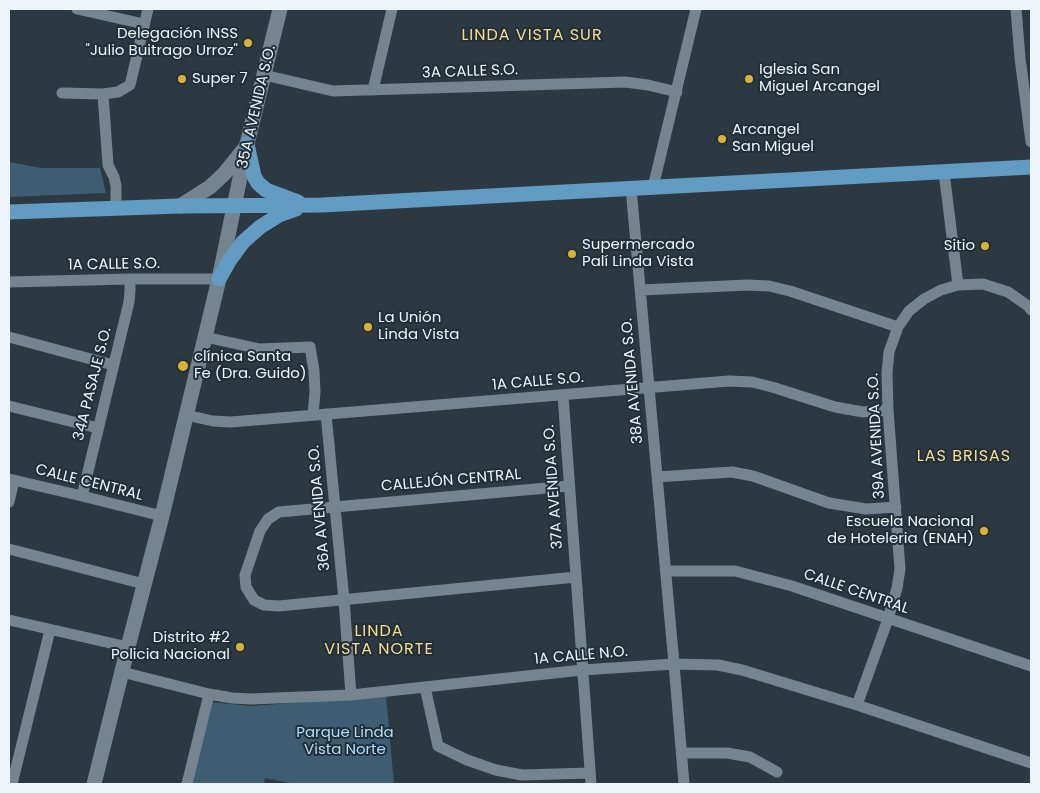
<!DOCTYPE html>
<html>
<head>
<meta charset="utf-8">
<style>
  body { margin:0 }
  #map { position:relative; width:1040px; height:793px; overflow:hidden; background:#2c3943; font-family:Poppins,sans-serif }
  canvas { display:block }
  .frame { position:absolute; inset:0; border:10px solid #edf5fb; pointer-events:none }
</style>
</head>
<body>
<div id="map">
<canvas width="1040" height="793"></canvas>
<div class="frame"></div>
</div>
<script>
const ctx = document.querySelector('canvas').getContext('2d');
ctx.lineJoin = 'round';
function fillPath(path, color) { ctx.fillStyle = color; ctx.fill(path, 'evenodd'); }
const shape = rows => new Path2D(rows.map(r => 'M' + r).join(''));
function strokePath(path, color, width, dash) { ctx.strokeStyle = color; ctx.lineWidth = width; ctx.lineCap = dash ? 'butt' : 'round'; ctx.setLineDash(dash || []); ctx.stroke(path); }
function write(font, color, halo, rows, align = 'center') {
  ctx.font = font + ' Poppins,sans-serif'; ctx.lineWidth = 4; ctx.setLineDash([]); ctx.textBaseline = 'middle'; ctx.strokeStyle = halo; ctx.fillStyle = color; for (const [text, x, y, turn = 0] of rows) {
    ctx.save(); ctx.translate(x, y); ctx.rotate((+turn || 0) * Math.PI / 180); ctx.textAlign = isNaN(turn) ? turn : align; if (halo) ctx.strokeText(text, 0, 0); ctx.fillText(text, 0, 0); ctx.restore();
  }
}
fillPath(shape([
  [9,162,41,168,100,168,106,193,9,197],
  [386,696,394,784,295,784,265,778,264,784,191,784,210,702,251,706]
]), '#3e5d72');
strokePath(shape([
  [77,9,144,24],
  [1016,9,1020,58,1031,142],
  [264,75,333,91,625,82,648,85,677,92],
  [373,90,392,9],
  [62,93,103,94,118,92,130,85,148,9],
  [103,94,108,165,114,177,116,186,116,208],
  [944,172,958,285],
  [653,187,696,9],
  [631,188,674,664,684,784],
  [9,282,130,279,219,279],
  [641,290,747,285,769,286,790,291,898,327],
  [9,337,113,365],
  [205,337,260,349,310,347,314,371,315,392,313,415],
  [563,395,591,784],
  [9,406,98,428],
  [326,414,344,600,351,695],
  [186,415,213,421,231,422,729,381,752,382,772,387,835,407,863,412,888,410],
  [657,477,732,472,753,476,829,503,866,509,896,507],
  [9,479,82,496,162,516],
  [569,486,279,512,268,519,260,531,245,575,246,587,254,600,264,605,279,606,576,577],
  [82,496,129,302,130,291,130,279],
  [9,502,14,480],
  [9,549,144,584],
  [666,571,735,571,792,586,1031,666],
  [9,620,128,647],
  [122,672,209,694,232,698,251,699,351,695,582,670,674,664,718,665,742,670,857,705,1031,763],
  [425,687,438,746,467,760,496,770,522,775,590,773],
  [857,705,888,619,897,588,900,569,888,410,887,373,889,352,898,327,909,311,924,299,941,290,958,285,983,284,1008,292,1028,306,1031,310],
  [682,753,727,753,750,757,777,772],
  [12,784,50,630],
  [187,784,209,694]
]), '#75848f', 11);
strokePath(shape([
  [180,206,210,187,224,174,245,148],
  [94,784,128,647,162,516,219,279,247,144,280,9]
]), '#75848f', 15);
strokePath(shape([
  [247,144,254,176,258,183,266,190,298,202],
  [9,212,180,206,322,205,1031,167],
  [219,279,229,261,243,242,260,227,279,215,296,209]
]), '#629cc3', 15);
for (const [x, y, r, color] of [
  [248,43,5,"#dbb233"],
  [182,79,5,"#dbb233"],
  [749,79,5,"#dbb233"],
  [722,139,5,"#dbb233"],
  [985,246,5,"#dbb233"],
  [572,254,5,"#dbb233"],
  [368,327,5,"#dbb233"],
  [183,366,6,"#dbb233"],
  [984,531,5,"#dbb233"],
  [240,647,5,"#dbb233"]
]) { const dot = new Path2D(); dot.arc(x, y, r, 0, 2 * Math.PI); ctx.fillStyle = color; ctx.fill(dot); strokePath(dot, '#222f38', 2); }
write('15px', '#edf5fb', '#222f38', [
  ["Delegación INSS",238,34,"right"],
  ["\"Julio Buitrago Urroz\"",238,51,"right"],
  ["Iglesia San",759,70],
  ["Miguel Arcangel",759,87],
  ["Super 7",192,79],
  ["Arcangel",732,130],
  ["San Miguel",732,147],
  ["Supermercado",582,245],
  ["Palí Linda Vista",582,262],
  ["Sitio",975,246,"right"],
  ["La Unión",378,318],
  ["Linda Vista",378,335],
  ["clínica Santa",194,357],
  ["Fe (Dra. Guido)",194,374],
  ["Escuela Nacional",974,522,"right"],
  ["de Hoteleria (ENAH)",974,539,"right"],
  ["Distrito #2",230,638,"right"],
  ["Policia Nacional",230,655,"right"]
], 'left');
write('15px', '#edf5fb', '#222f38', [
  ["3A CALLE S.O.",470,72,-2],
  ["35A AVENIDA S.O.",257,107,-77],
  ["1A CALLE S.O.",114,265,-1],
  ["38A AVENIDA S.O.",633,381,-95],
  ["1A CALLE S.O.",538,382,-5],
  ["34A PASAJE S.O.",93,384,-76],
  ["39A AVENIDA S.O.",877,436,-93],
  ["CALLEJÓN CENTRAL",451,481,-5],
  ["CALLE CENTRAL",89,483,14],
  ["37A AVENIDA S.O.",554,487,-94],
  ["36A AVENIDA S.O.",320,508,-95],
  ["CALLE CENTRAL",856,592,19],
  ["1A CALLE N.O.",581,656,-5]
]);
write('15px', '#afddfe', '#222f38', [
  ["Parque Linda",345,733],
  ["Vista Norte",345,750]
]);
ctx.letterSpacing = '1px';
write('16px', '#f8dc90', '#222f38', [
  ["LINDA VISTA SUR",532,36],
  ["LAS BRISAS",964,457],
  ["LINDA",379,632],
  ["VISTA NORTE",379,650]
]);
ctx.letterSpacing = '0px';
</script>
</body>
</html>
